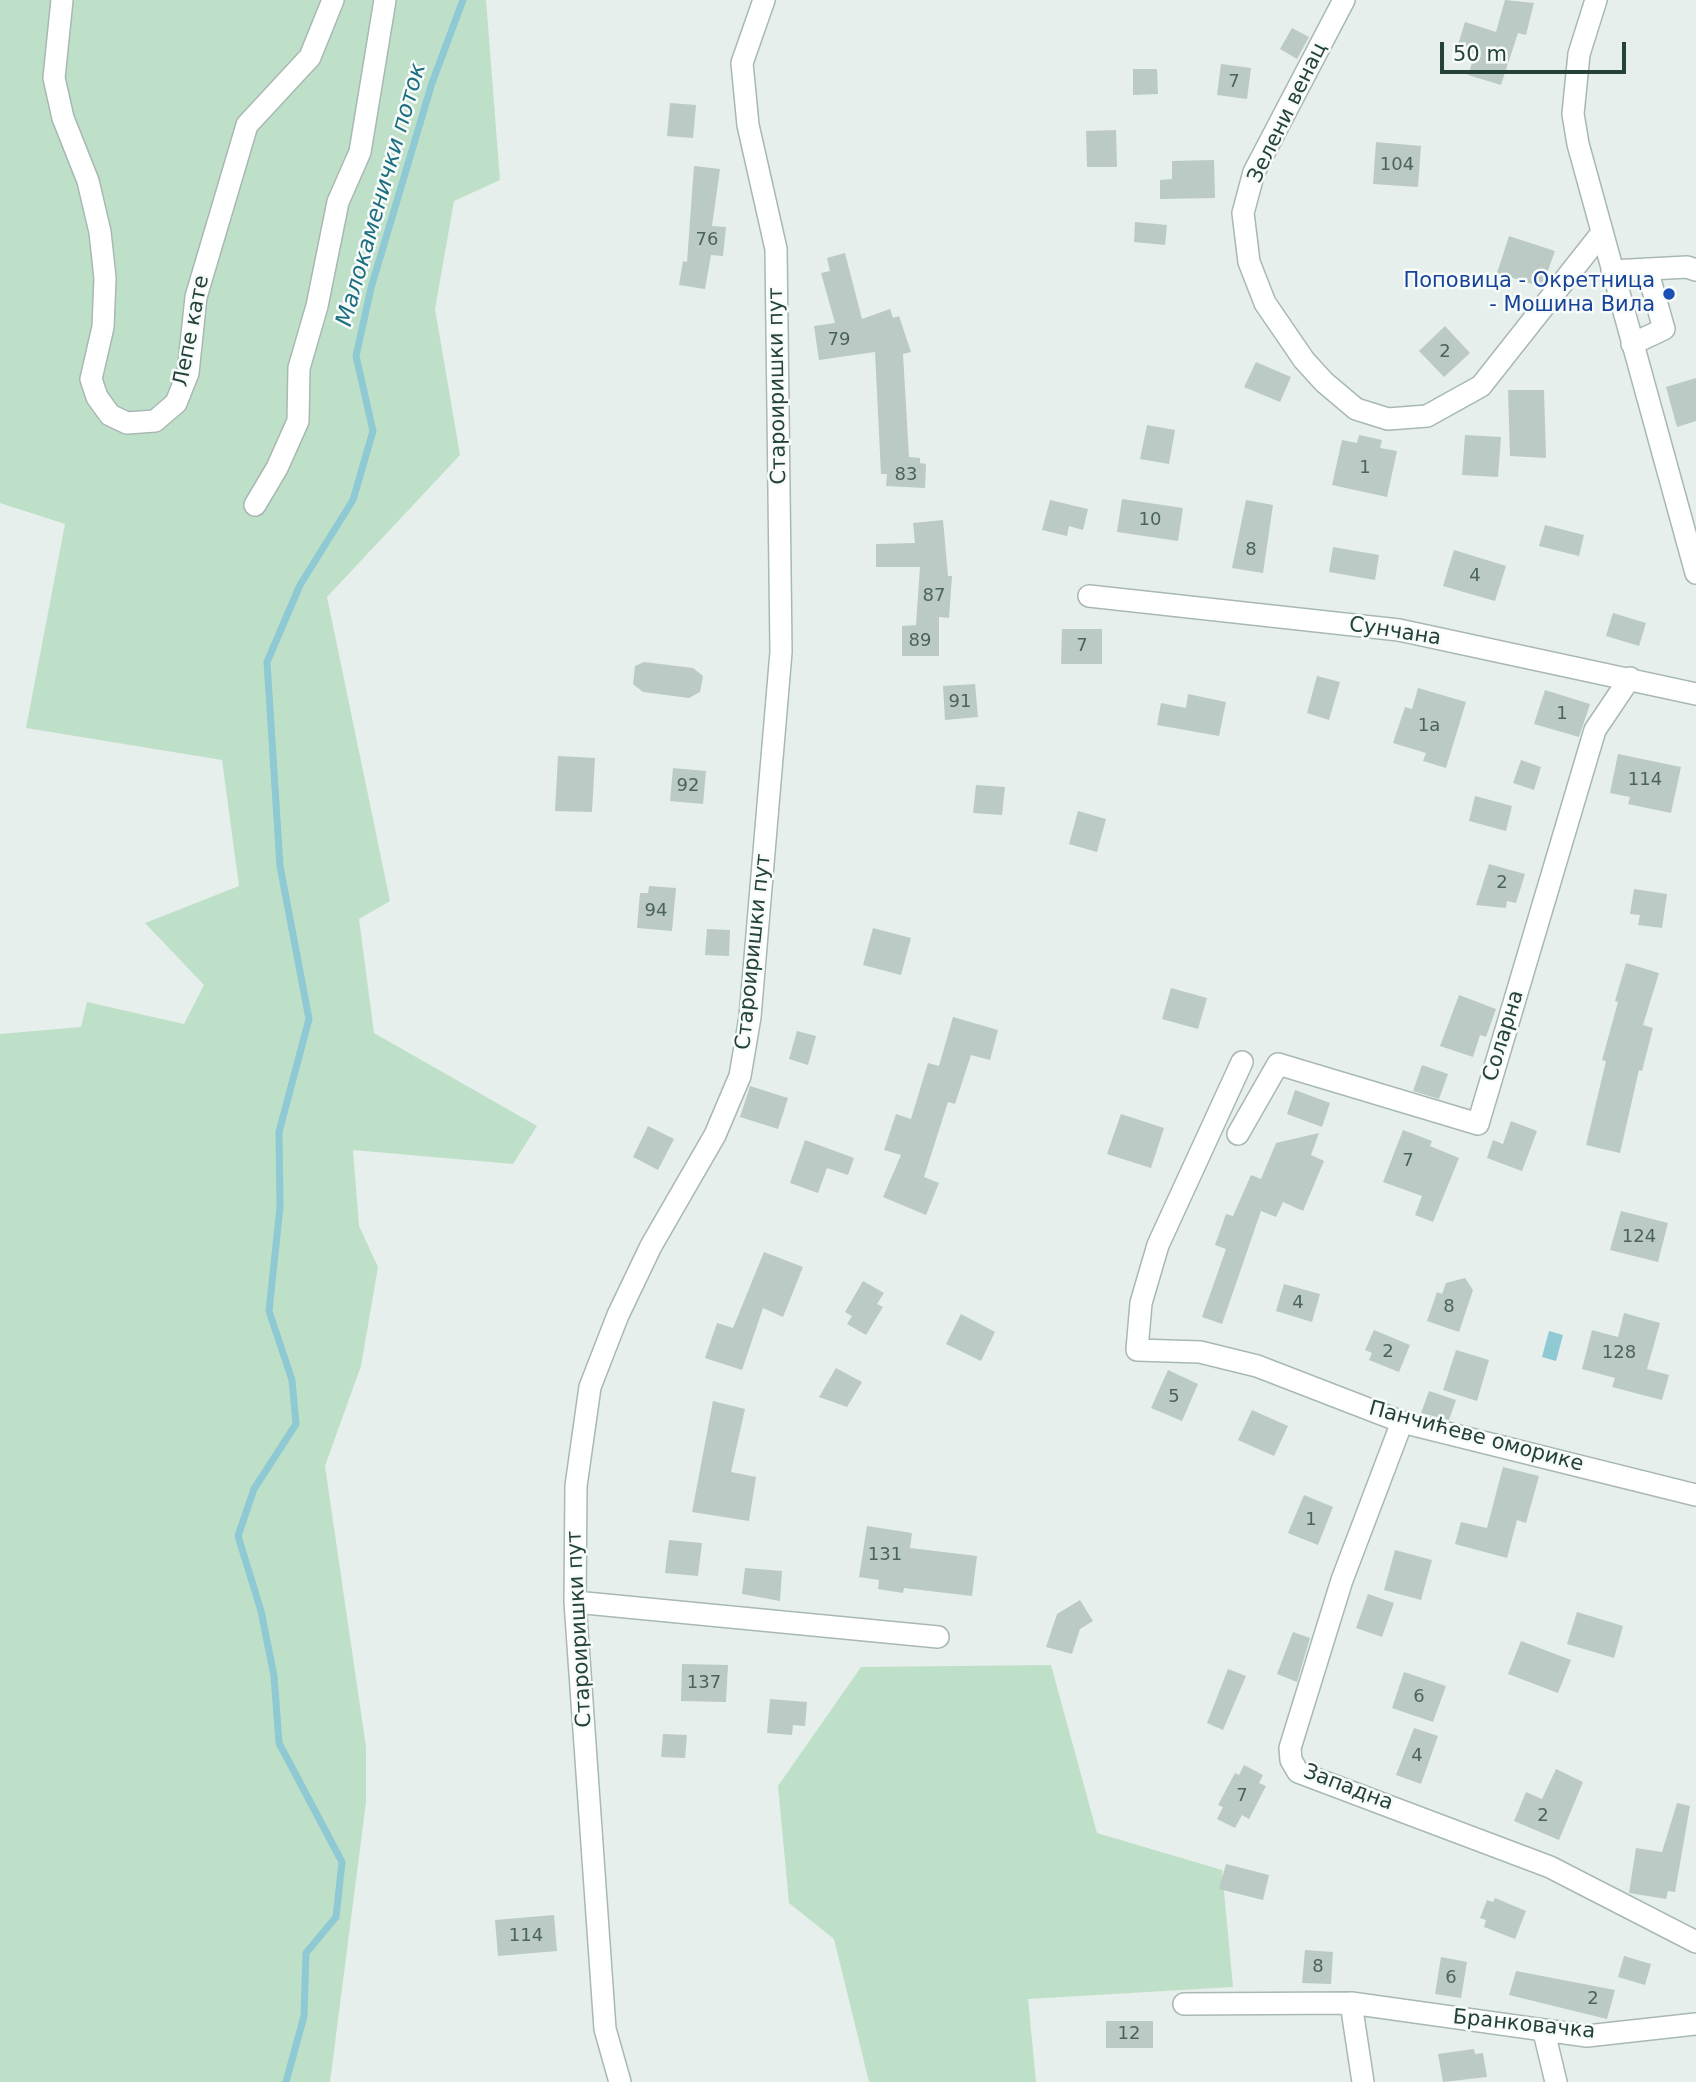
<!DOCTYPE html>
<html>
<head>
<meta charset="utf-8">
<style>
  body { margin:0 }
  #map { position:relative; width:1696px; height:2082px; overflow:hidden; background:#e6efeb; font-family:"DejaVu Sans",sans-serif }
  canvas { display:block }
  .scale { position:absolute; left:1440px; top:42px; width:186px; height:32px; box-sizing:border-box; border:4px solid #24423a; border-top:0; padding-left:9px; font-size:21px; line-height:24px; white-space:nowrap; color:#24423a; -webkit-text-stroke:5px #f7fbf9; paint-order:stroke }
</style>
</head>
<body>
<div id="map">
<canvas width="1696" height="2082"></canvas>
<div class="scale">50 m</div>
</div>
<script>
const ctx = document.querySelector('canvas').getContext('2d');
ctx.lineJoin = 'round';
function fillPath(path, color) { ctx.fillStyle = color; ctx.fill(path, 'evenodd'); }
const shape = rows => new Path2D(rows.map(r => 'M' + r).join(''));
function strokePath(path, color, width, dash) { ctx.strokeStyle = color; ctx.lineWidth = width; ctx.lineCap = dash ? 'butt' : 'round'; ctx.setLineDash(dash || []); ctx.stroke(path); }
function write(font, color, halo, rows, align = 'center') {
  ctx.font = font + ' "DejaVu Sans",sans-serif'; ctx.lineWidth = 5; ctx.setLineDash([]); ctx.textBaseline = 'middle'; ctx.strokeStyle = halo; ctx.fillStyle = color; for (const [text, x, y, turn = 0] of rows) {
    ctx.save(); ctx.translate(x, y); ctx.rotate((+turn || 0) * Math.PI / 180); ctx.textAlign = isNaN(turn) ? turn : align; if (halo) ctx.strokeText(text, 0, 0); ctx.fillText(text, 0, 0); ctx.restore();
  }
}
fillPath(shape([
  [0,0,486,0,500,180,454,201,435,309,460,455,327,597,390,901,359,919,374,1033,537,1126,513,1164,353,1150,359,1226,378,1267,361,1366,325,1466,366,1747,366,1802,330,2082,0,2082,0,1034,81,1027,87,1002,184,1024,204,985,145,923,239,886,222,760,26,728,65,524,0,503],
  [1051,1665,1097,1833,1222,1870,1233,1987,1028,1999,1036,2082,869,2082,834,1939,789,1903,778,1786,861,1667]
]), '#bfe0c8');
fillPath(shape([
  [1549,1331,1563,1335,1556,1361,1542,1357]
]), '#8ec9d4');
strokePath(shape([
  [286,2082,304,2016,306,1953,336,1917,342,1862,279,1743,274,1676,261,1611,238,1536,254,1489,296,1424,292,1380,269,1311,280,1207,279,1132,309,1019,280,866,267,662,300,585,353,500,373,431,356,356,371,288,432,83,463,0]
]), '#8ec9d4', 7);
fillPath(shape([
  [1505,0,1534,3,1526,35,1518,33,1501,85,1468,75,1475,54,1457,48,1465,22,1496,32],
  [1292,28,1309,37,1297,59,1280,49],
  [1221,64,1251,68,1247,99,1217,95],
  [1133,69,1157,69,1158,94,1133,95],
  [670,103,696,105,693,138,667,136],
  [1116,130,1117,167,1087,167,1086,131],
  [1376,142,1421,146,1418,187,1373,184],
  [1214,160,1215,198,1160,199,1160,180,1172,179,1172,161],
  [694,166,720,169,712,226,726,227,723,256,711,255,705,289,679,285,683,261,687,262],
  [1135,222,1167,225,1165,245,1134,242],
  [1509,236,1555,251,1542,287,1497,273],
  [845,253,862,319,890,309,893,318,899,316,911,352,903,354,909,457,920,458,920,463,926,464,925,488,886,486,887,474,881,474,875,352,819,360,814,326,835,323,821,273,830,271,827,258],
  [1445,326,1470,353,1444,377,1419,351],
  [1256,362,1291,377,1280,402,1244,387],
  [1696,378,1696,421,1677,427,1666,387],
  [1508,390,1544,390,1546,458,1510,456],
  [1147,425,1175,430,1169,464,1140,459],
  [1359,435,1382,440,1380,448,1397,451,1387,497,1332,485,1342,440,1357,443],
  [1465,435,1501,437,1498,477,1462,475],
  [1122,499,1183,508,1178,541,1117,532],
  [1050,500,1088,509,1083,530,1069,526,1067,536,1042,530],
  [1246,500,1273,505,1263,573,1232,568],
  [943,520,948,576,952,576,949,618,939,617,939,656,902,656,902,626,916,625,920,567,876,567,876,544,915,543,913,523],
  [1545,525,1584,535,1579,556,1539,546],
  [1333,547,1379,555,1375,580,1329,572],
  [1454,550,1506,566,1495,601,1443,586],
  [1613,613,1646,623,1639,646,1606,636],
  [1062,629,1102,629,1102,664,1061,664],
  [644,662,693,668,703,676,700,692,689,698,643,692,633,684,635,666],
  [1317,676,1340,682,1329,720,1307,713],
  [975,684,978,717,945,720,943,686],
  [1418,688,1466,702,1446,768,1423,761,1426,753,1393,743,1405,707,1412,709],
  [1545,690,1590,704,1579,737,1534,724],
  [1188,694,1226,702,1219,736,1157,725,1161,703,1186,708],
  [1618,754,1681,767,1671,813,1628,804,1630,797,1610,793],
  [558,756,595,758,592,812,555,811],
  [1521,760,1541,767,1534,790,1513,783],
  [673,768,706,771,703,804,670,801],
  [976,785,1005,787,1002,815,973,813],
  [1475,796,1512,806,1506,831,1469,821],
  [1078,811,1106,819,1097,852,1069,844],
  [1489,864,1525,874,1516,903,1507,901,1506,908,1476,905],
  [649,886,676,888,672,931,637,928,640,893,648,893],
  [1634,889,1667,894,1662,928,1638,925,1640,915,1630,914],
  [873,928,911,938,901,975,863,965],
  [707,929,730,930,729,956,705,955],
  [1626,963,1659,973,1643,1025,1653,1028,1642,1071,1639,1070,1620,1153,1586,1145,1606,1061,1602,1060,1618,1002,1615,1001],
  [1171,988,1207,998,1198,1029,1162,1019],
  [1459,995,1496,1009,1486,1037,1480,1035,1473,1057,1440,1046],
  [953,1017,998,1030,990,1060,971,1055,955,1104,948,1102,924,1177,939,1183,926,1215,883,1197,901,1155,884,1150,896,1114,911,1119,928,1063,939,1066],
  [797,1031,816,1036,808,1065,789,1059],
  [1422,1065,1448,1074,1439,1099,1413,1091],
  [750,1086,788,1098,778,1129,740,1117],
  [1295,1090,1330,1103,1322,1127,1287,1114],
  [1121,1114,1164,1128,1151,1168,1107,1154],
  [1511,1121,1537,1131,1522,1171,1487,1158,1493,1140,1503,1144],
  [648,1126,674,1139,658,1170,633,1157],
  [1403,1130,1432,1141,1430,1146,1459,1158,1433,1222,1415,1215,1422,1196,1383,1182],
  [1319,1133,1311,1155,1324,1161,1303,1211,1283,1202,1276,1217,1261,1211,1222,1324,1202,1317,1226,1249,1215,1245,1226,1214,1233,1216,1251,1175,1261,1179,1276,1143],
  [805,1140,854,1158,848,1175,827,1168,818,1193,790,1183],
  [1621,1211,1668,1223,1658,1262,1610,1250],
  [764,1252,803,1267,783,1317,763,1308,742,1370,705,1358,717,1323,733,1328],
  [1465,1278,1473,1290,1459,1332,1427,1321,1437,1292,1442,1294,1446,1283],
  [863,1281,884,1293,877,1304,883,1307,866,1335,847,1324,852,1316,845,1312],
  [1284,1284,1320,1294,1312,1322,1276,1311],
  [1624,1313,1660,1323,1647,1369,1669,1375,1662,1400,1612,1387,1615,1378,1582,1369,1592,1330,1618,1337],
  [961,1314,995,1332,981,1361,946,1344],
  [1374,1330,1410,1345,1399,1372,1369,1360,1372,1353,1365,1350],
  [1456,1350,1489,1360,1477,1401,1443,1390],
  [836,1368,862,1382,847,1407,819,1397],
  [1168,1370,1198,1384,1182,1421,1151,1408],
  [1429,1391,1456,1400,1449,1420,1421,1413],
  [713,1401,745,1409,731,1472,756,1477,749,1521,692,1512],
  [1252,1410,1288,1426,1274,1456,1238,1440],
  [1503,1467,1539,1476,1526,1523,1517,1520,1507,1558,1455,1544,1461,1522,1487,1528],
  [1304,1495,1333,1507,1318,1545,1288,1533],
  [867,1526,912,1533,910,1548,977,1556,972,1596,904,1588,903,1593,878,1589,879,1580,859,1577],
  [669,1540,702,1543,698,1576,665,1573],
  [1395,1550,1432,1560,1421,1600,1384,1590],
  [745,1568,782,1571,780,1601,742,1594],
  [1368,1594,1394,1603,1382,1637,1356,1628],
  [1080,1600,1093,1621,1080,1629,1072,1654,1046,1647,1057,1614],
  [1577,1612,1623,1626,1614,1658,1567,1644],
  [1293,1632,1310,1638,1297,1682,1277,1674],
  [1521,1641,1571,1660,1558,1693,1508,1674],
  [682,1664,728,1665,726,1702,681,1701],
  [1228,1669,1246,1676,1223,1730,1207,1723],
  [1404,1672,1446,1686,1433,1722,1392,1708],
  [770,1699,807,1702,805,1726,793,1725,792,1735,767,1733],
  [1414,1728,1438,1736,1421,1784,1396,1775],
  [663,1734,687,1735,685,1758,661,1757],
  [1244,1765,1263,1775,1259,1783,1266,1786,1249,1819,1242,1815,1235,1828,1217,1819,1223,1807,1218,1805,1235,1773,1239,1775],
  [1556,1769,1583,1782,1559,1840,1514,1821,1526,1792,1542,1799],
  [1677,1803,1690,1806,1675,1892,1668,1891,1666,1899,1629,1893,1636,1848,1662,1852],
  [1226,1864,1269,1875,1263,1900,1219,1889],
  [1495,1898,1526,1911,1515,1939,1484,1927,1486,1920,1480,1918,1487,1900,1493,1902],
  [554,1915,557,1951,498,1956,495,1920],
  [1305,1950,1333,1952,1331,1984,1302,1983],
  [1624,1956,1651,1964,1645,1985,1618,1977],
  [1441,1957,1467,1962,1461,1998,1435,1994],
  [1516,1971,1615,1990,1607,2019,1509,1995],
  [1106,2021,1153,2021,1153,2048,1106,2048],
  [1474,2049,1475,2054,1483,2053,1487,2077,1443,2082,1438,2054]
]), '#bbcac4');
const minor = shape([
  [62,0,54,78,63,118,88,181,100,232,105,278,103,327,91,379,97,397,110,415,127,423,155,421,176,403,188,373,196,297,247,125,310,57,333,0],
  [1344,0,1254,172,1243,213,1249,262,1265,303,1304,360,1324,382,1356,409,1388,419,1427,416,1481,386,1601,234],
  [1596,0,1579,54,1573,114,1578,144,1696,573],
  [1612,271,1687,267,1696,270],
  [1632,344,1664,329,1647,269],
  [255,505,277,468,298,421,299,368,317,306,338,202,360,152,385,0],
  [1089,596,1399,630,1696,694],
  [1242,1062,1158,1245,1141,1303,1137,1350,1200,1352,1257,1366,1402,1422,1696,1495],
  [1238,1134,1278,1064,1478,1124,1595,730,1630,678],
  [1402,1422,1342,1580,1290,1748,1291,1760,1298,1772,1550,1867,1696,1942],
  [575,1602,938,1637],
  [1351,2003,1363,2082],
  [1184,2004,1351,2003,1587,2036,1696,2024],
  [1544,2032,1556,2082],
  [620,2082,605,2029,575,1602,576,1486,590,1387,618,1315,651,1246,715,1135,740,1076,750,1017,781,652,776,249,748,125,742,63,764,0]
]);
strokePath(minor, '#a8b8b2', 24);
strokePath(minor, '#fff', 21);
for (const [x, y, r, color] of [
  [1669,294,7,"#1a4fb4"]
]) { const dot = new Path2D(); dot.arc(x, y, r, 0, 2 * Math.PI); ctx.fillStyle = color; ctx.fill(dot); strokePath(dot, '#f7fbf9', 2.5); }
write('18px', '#4a645c', null, [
  ["7",1234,82],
  ["104",1397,165],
  ["76",707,240],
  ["79",839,340],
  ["2",1445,352],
  ["1",1365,468],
  ["83",906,475],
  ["10",1150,520],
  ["8",1251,550],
  ["4",1475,576],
  ["87",934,596],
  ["89",920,641],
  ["7",1082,646],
  ["91",960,702],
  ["1",1562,714],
  ["1a",1429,726],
  ["114",1645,780],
  ["92",688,786],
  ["2",1502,883],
  ["94",656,911],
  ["7",1408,1161],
  ["124",1639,1237],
  ["4",1298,1303],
  ["8",1449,1307],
  ["2",1388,1352],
  ["128",1619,1353],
  ["5",1174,1397],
  ["1",1311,1520],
  ["131",885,1555],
  ["137",704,1683],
  ["6",1419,1697],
  ["4",1417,1756],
  ["7",1242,1796],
  ["2",1543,1816],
  ["114",526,1936],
  ["8",1318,1967],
  ["6",1451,1978],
  ["2",1593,1999],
  ["12",1129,2034]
]);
write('21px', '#24423a', '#f7fbf9', [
  ["Зелени венац",1288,113,-64],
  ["Лепе кате",192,331,-79],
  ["Староиришки пут",778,386,-91],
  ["Сунчана",1395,632,9],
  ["Староиришки пут",754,952,-84],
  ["Соларна",1504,1036,-73],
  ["Панчићеве оморике",1476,1437,15],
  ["Староиришки пут",580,1629,-93],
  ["Западна",1348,1788,21],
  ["Бранковачка",1524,2025,6]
]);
write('21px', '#164399', '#f7fbf9', [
  ["Поповица - Окретница",1655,282],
  ["- Мошина Вила",1655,306]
], 'right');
write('italic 23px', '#1c6f80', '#f7fbf9', [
  ["Малокаменички поток",382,195,-74]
]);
</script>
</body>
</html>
